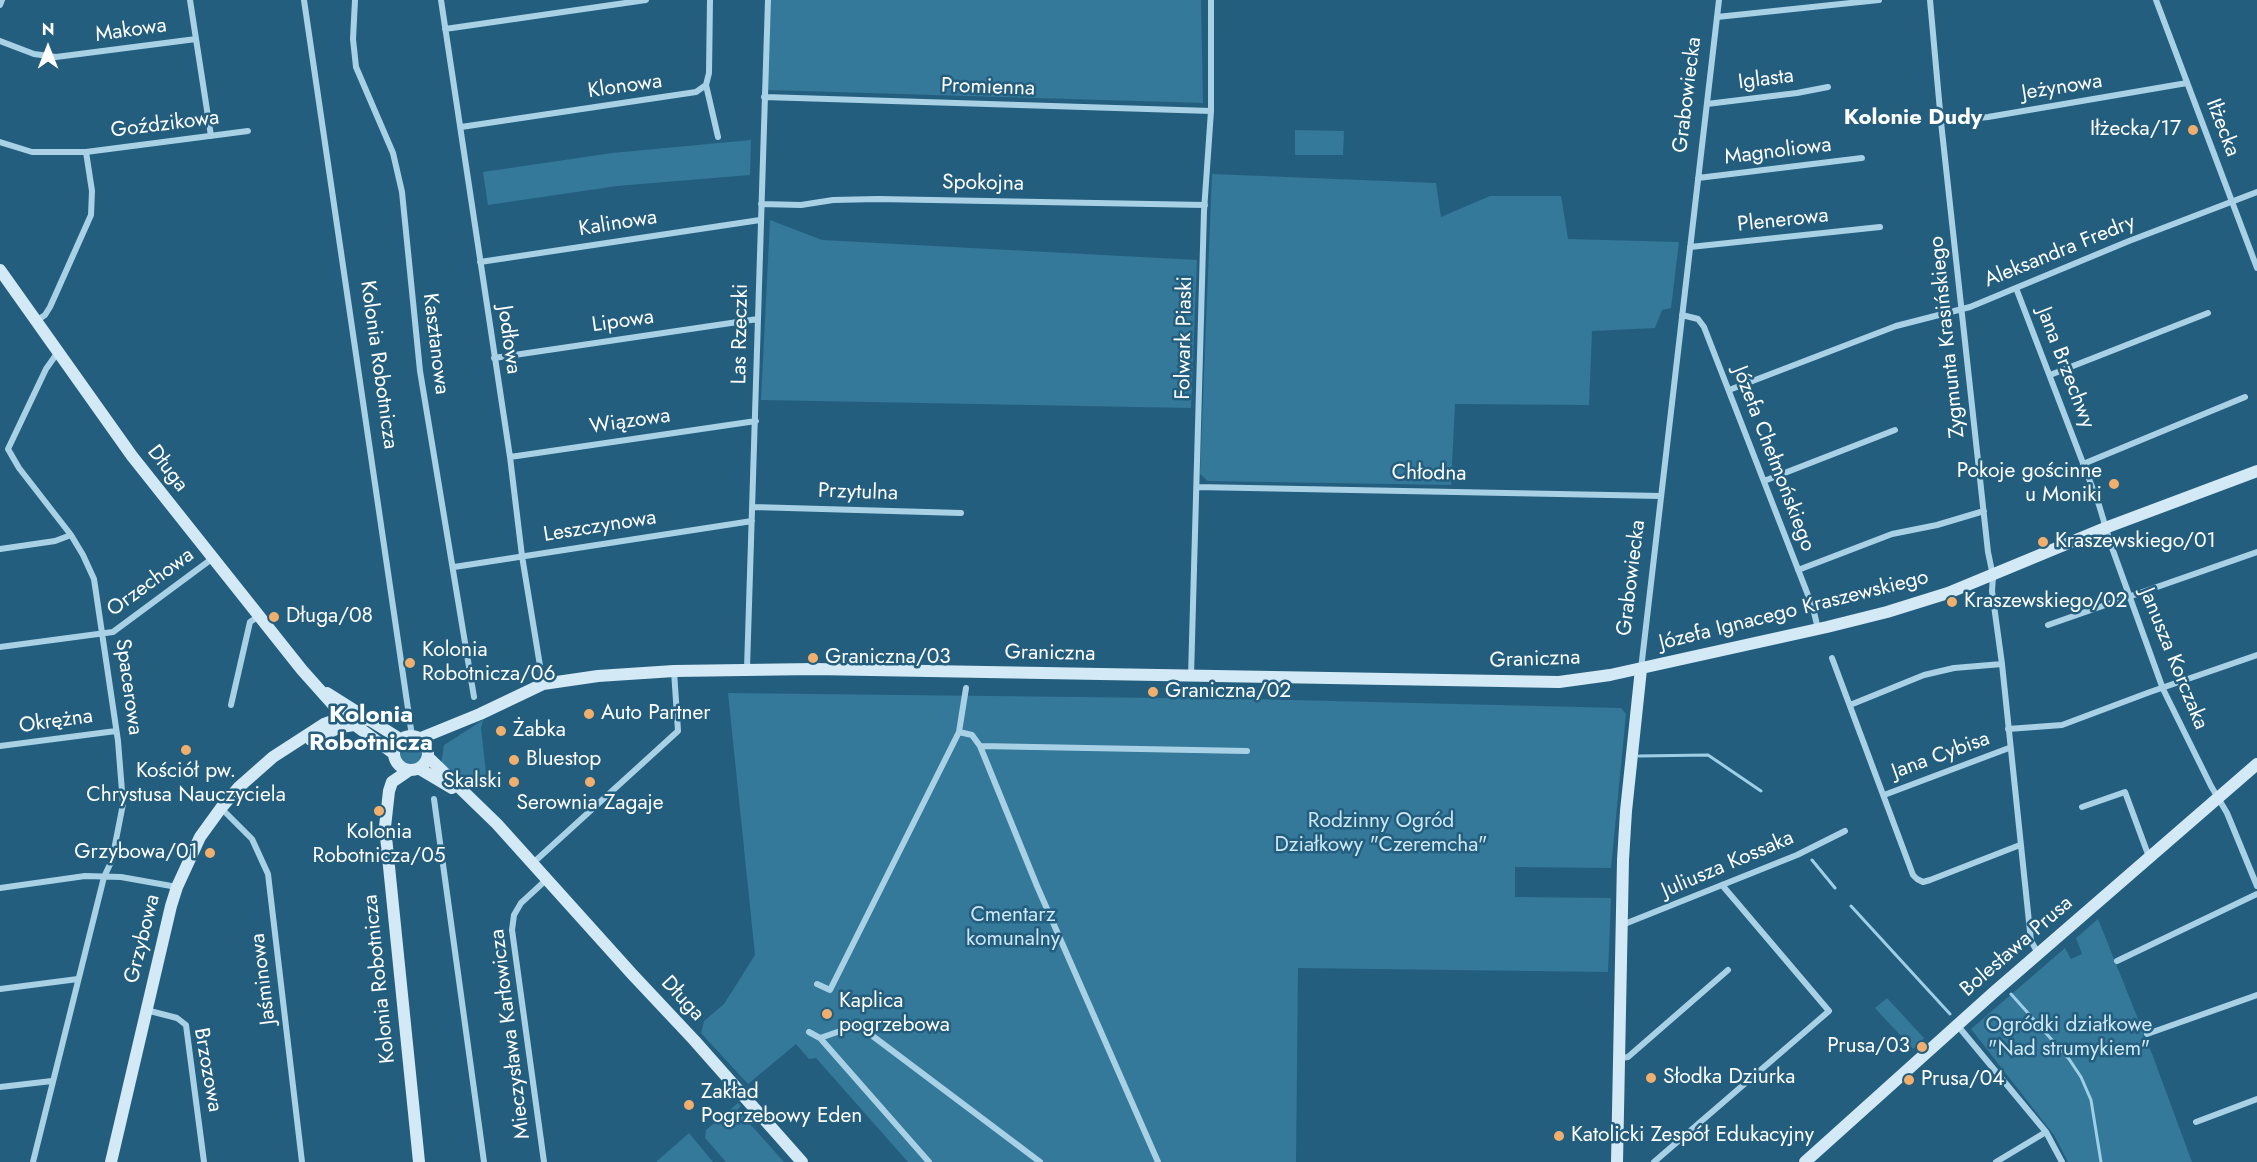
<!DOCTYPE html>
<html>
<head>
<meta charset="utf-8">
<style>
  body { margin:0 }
  #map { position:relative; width:2257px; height:1162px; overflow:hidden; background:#245e7e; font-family:Jost,sans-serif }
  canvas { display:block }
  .north { position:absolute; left:18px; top:18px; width:60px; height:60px; -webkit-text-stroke:4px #245e7e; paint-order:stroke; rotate:0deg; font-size:16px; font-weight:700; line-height:24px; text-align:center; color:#fff }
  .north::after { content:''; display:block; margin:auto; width:21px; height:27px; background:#fff; clip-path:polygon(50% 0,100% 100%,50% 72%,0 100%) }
</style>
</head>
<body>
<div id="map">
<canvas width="2257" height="1162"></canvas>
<div class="north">N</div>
</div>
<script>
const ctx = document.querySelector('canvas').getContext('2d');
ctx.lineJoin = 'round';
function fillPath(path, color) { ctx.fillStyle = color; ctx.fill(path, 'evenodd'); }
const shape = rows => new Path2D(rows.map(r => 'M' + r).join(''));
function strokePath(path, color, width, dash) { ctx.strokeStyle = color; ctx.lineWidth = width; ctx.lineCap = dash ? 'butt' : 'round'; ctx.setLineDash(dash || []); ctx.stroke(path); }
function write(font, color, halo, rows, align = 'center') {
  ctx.font = font + ' Jost,sans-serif'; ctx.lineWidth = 5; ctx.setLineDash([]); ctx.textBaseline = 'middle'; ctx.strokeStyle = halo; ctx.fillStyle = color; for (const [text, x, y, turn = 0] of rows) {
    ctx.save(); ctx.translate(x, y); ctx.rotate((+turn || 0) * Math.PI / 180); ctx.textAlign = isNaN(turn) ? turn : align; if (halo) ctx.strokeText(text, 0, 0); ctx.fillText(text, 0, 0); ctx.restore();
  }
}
fillPath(shape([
  [771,0,1201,0,1203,103,767,90],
  [1295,130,1344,131,1343,155,1295,155],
  [751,140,750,175,617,186,488,205,483,172,612,153],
  [1212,174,1436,183,1441,217,1490,196,1561,196,1568,239,1679,242,1671,308,1662,310,1655,328,1592,331,1589,405,1455,404,1451,485,1208,481,1200,474],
  [770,220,822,240,1197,260,1191,408,761,400],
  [728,693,1251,699,1621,708,1626,714,1611,868,1515,867,1515,897,1611,898,1608,972,1298,968,1296,1162,908,1162,816,1058,809,1059,796,1044,748,1084,701,1033,704,1021,724,1004,755,955],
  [483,720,481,728,486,773,481,785,476,782,463,783,441,764,444,745],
  '400 753a11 11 0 1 1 22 0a11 11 0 1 1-22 0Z',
  [2098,919,2144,1034,2143,1036,2151,1051,2192,1162,2068,1162,2054,1135,1971,1029,2065,948,2071,959,2082,954,2076,938],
  [1887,998,1924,1038,1913,1049,1875,1008],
  [738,1103,741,1106,738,1109,742,1115,784,1162,726,1162,705,1138,706,1130],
  [689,1133,713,1162,656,1162]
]), '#34789a');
strokePath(shape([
  [1639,756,1708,755,1761,791],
  [1812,860,1835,888],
  [1851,906,1950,1014],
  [2011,994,2069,1059,2081,1077,2091,1100,2101,1162]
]), '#9dcfe7', 3);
strokePath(shape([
  [190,0,211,136],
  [304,0,412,736],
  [355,0,353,39,356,67,393,153,402,192,420,371,474,697],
  [441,0,510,457,522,556,543,684],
  [1930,0,1941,122,1988,552,1993,576,1992,591,2002,664,2031,941,2038,953],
  [2156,0,2257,268],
  [0,5,2,0],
  [1717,17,1879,0],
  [445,29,646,0],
  [0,41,34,54,56,57,196,39],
  [706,85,718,137],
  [764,97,1211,111],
  [1707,104,1797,93,1828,87],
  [1941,122,1988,117,2187,83],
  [461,127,696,92,706,85,709,73,710,0],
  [0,142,32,152,86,152,248,131],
  [1698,178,1862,158],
  [761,204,801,205,833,200,878,199,1205,205],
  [1690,247,1880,227],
  [480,262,760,220],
  [2016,288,2099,505,2111,545,2163,689,2211,786,2227,813,2257,886],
  [1682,315,1698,319,1704,327,1813,608,1818,629],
  [36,321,45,315,50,307,91,215,92,191,86,152],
  [494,358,758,319],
  [2050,375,2208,313],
  [1729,390,1896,326,1970,307,2129,241,2257,192],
  [510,457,756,421],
  [2083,464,2245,397],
  [1764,481,1895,430],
  [1197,487,1661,496],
  [753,507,961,513],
  [0,549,55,541,71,535],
  [454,567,752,521],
  [1798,570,1892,534,1937,525,1984,511],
  [2048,625,2257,552],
  [0,647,113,632,213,558],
  [1832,658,1913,875,1917,879,1923,882,1930,880,2020,845],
  [747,669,768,0],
  [1641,669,1719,0],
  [1191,676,1204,211,1211,111,1211,0],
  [966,688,959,732,972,735,980,746,1037,886,1158,1162],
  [231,705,250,622,259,616],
  [1850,705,1924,675,1954,668,2002,664],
  [2008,729,2062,725,2150,692,2257,655],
  [0,746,116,731],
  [980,746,1247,751],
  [1884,795,2009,748],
  [434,799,484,1162],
  [2082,807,2125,792,2149,857],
  [221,808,252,839,268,874,302,1162],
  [533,863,678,731,674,671],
  [0,888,85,876,121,877,177,887],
  [1622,925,1797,855,1845,831],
  [2117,961,2257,894],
  [817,984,830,990,959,732],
  [0,989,78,979],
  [146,1010,177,1018,186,1025,204,1162],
  [1958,1026,2046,1132,2062,1162],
  [809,1032,820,1038,929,1162],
  [2147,1034,2257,995],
  [820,1038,858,1025,1040,1162],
  [1620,1058,1628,1057,1728,970],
  [0,1087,52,1081],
  [2196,1122,2257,1099],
  [33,1162,104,877,112,860,123,804,118,741,94,579,83,555,71,535,19,468,8,449,46,369,58,352],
  [544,1162,512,930,514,915,521,903,546,880],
  [1654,1162,1829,1011,1722,885],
  [1996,1162,2046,1132]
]), '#a9d1e6', 6);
strokePath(shape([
  [0,270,132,456,302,670,344,717,393,753],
  [327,693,400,739],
  '394 753a17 17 0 1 1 34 0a17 17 0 1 1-34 0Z',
  [421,738,480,714,543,684,598,676,674,671,814,669,1559,682,1610,675,1827,627,1887,612,1948,593,2105,528,2257,471],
  [311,740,341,727,354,725],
  [428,757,497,824,632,974,694,1040,802,1162],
  [420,769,452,788],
  [408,771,392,782,389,791,385,827,419,1162],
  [111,1162,171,906,177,887,200,837,221,808,239,787,273,757,324,724,344,717,369,720],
  [1617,1162,1623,860,1626,811,1641,669],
  [1805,1162,1993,993,2257,764]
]), '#d3e9f5', 12);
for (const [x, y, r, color] of [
  [2193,130,6,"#f0af6d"],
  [2114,484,6,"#f0af6d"],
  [2043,542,6,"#f0af6d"],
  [1952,602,6,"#f0af6d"],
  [274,617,6,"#f0af6d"],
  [813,658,6,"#f0af6d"],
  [410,663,6,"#f0af6d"],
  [1153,692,6,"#f0af6d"],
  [589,714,6,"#f0af6d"],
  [501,731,6,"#f0af6d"],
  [186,750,6,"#f0af6d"],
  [514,760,6,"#f0af6d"],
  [514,782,6,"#f0af6d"],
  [590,782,6,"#f0af6d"],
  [379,811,6,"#f0af6d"],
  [210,853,6,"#f0af6d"],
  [827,1014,6,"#f0af6d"],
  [1922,1047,6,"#f0af6d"],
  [1651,1078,6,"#f0af6d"],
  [1909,1080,6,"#f0af6d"],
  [689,1105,6,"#f0af6d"],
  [1559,1136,6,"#f0af6d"]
]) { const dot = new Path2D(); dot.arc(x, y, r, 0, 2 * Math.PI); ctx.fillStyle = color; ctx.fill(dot); strokePath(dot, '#245e7e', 2); }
write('21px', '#fff', '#245e7e', [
  ["Makowa",131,31,-8],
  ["Iglasta",1766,80,-7],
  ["Klonowa",625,87,-8],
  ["Promienna",988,88,2],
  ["Jeżynowa",2062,88,-9],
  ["Grabowiecka",1688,95,-83],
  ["Goździkowa",165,125,-7],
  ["Iłżecka",2222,128,69],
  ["Magnoliowa",1778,152,-7],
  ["Spokojna",983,184,1],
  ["Plenerowa",1783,221,-6],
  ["Kalinowa",618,224,-9],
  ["Aleksandra Fredry",2060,252,-22],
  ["Lipowa",623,322,-8],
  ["Las Rzeczki",741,334,-89],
  ["Zygmunta Krasińskiego",1948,337,-96],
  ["Folwark Piaski",1185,338,-89],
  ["Jodłowa",508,340,82],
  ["Kasztanowa",435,344,83],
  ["Kolonia Robotnicza",378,365,82],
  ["Jana Brzechwy",2065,368,69],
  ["Wiązowa",630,422,-8],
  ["Józefa Chełmońskiego",1773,459,69],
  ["Długa",167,469,52],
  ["Chłodna",1429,474,1],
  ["Przytulna",858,493,2],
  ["Leszczynowa",600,527,-9],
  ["Grabowiecka",1632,578,-83],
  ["Orzechowa",151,583,-36],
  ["Józefa Ignacego Kraszewskiego",1794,611,-14],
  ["Graniczna",1050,654,1],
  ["Janusza Korczaka",2173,659,68],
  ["Graniczna",1535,660,-2],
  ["Spacerowa",128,687,82],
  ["Okrężna",56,722,-8],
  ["Jana Cybisa",1941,756,-20],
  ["Juliusza Kossaka",1728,865,-23],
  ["Grzybowa",143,939,-76],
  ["Bolesława Prusa",2017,947,-41],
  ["Jaśminowa",264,979,-97],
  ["Kolonia Robotnicza",380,979,-96],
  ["Długa",682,999,47],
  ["Mieczysława Karłowicza",511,1034,-97],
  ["Brzozowa",207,1070,80]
]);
write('21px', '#fff', '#245e7e', [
  ["Iłżecka/17",2181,130,"right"],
  ["Pokoje gościnne",2102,472,"right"],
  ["u Moniki",2102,496,"right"],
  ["Kraszewskiego/01",2055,542],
  ["Kraszewskiego/02",1964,602],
  ["Długa/08",286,617],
  ["Kolonia",422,651],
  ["Robotnicza/06",422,675],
  ["Graniczna/03",825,658],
  ["Graniczna/02",1165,692],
  ["Auto Partner",601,714],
  ["Żabka",513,731],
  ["Bluestop",526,760],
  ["Kościół pw.",186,772,"center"],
  ["Chrystusa Nauczyciela",186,796,"center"],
  ["Skalski",502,782,"right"],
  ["Serownia Zagaje",590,804,"center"],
  ["Kolonia",379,833,"center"],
  ["Robotnicza/05",379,857,"center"],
  ["Grzybowa/01",198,853,"right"],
  ["Kaplica",839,1002],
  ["pogrzebowa",839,1026],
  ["Prusa/03",1910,1047,"right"],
  ["Słodka Dziurka",1663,1078],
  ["Prusa/04",1921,1080],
  ["Zakład",701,1093],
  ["Pogrzebowy Eden",701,1117],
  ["Katolicki Zespół Edukacyjny",1571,1136]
], 'left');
write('21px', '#cce7f5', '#245e7e', [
  ["Rodzinny Ogród",1381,822],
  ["Działkowy \"Czeremcha\"",1381,846],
  ["Cmentarz",1013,916],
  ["komunalny",1013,940],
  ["Ogródki działkowe",2069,1026],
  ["\"Nad strumykiem\"",2069,1050]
]);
write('bold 22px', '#fff', '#245e7e', [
  ["Kolonie Dudy",1913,119]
]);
write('bold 24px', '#fff', '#245e7e', [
  ["Kolonia",371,716],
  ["Robotnicza",371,744]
]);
</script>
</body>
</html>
